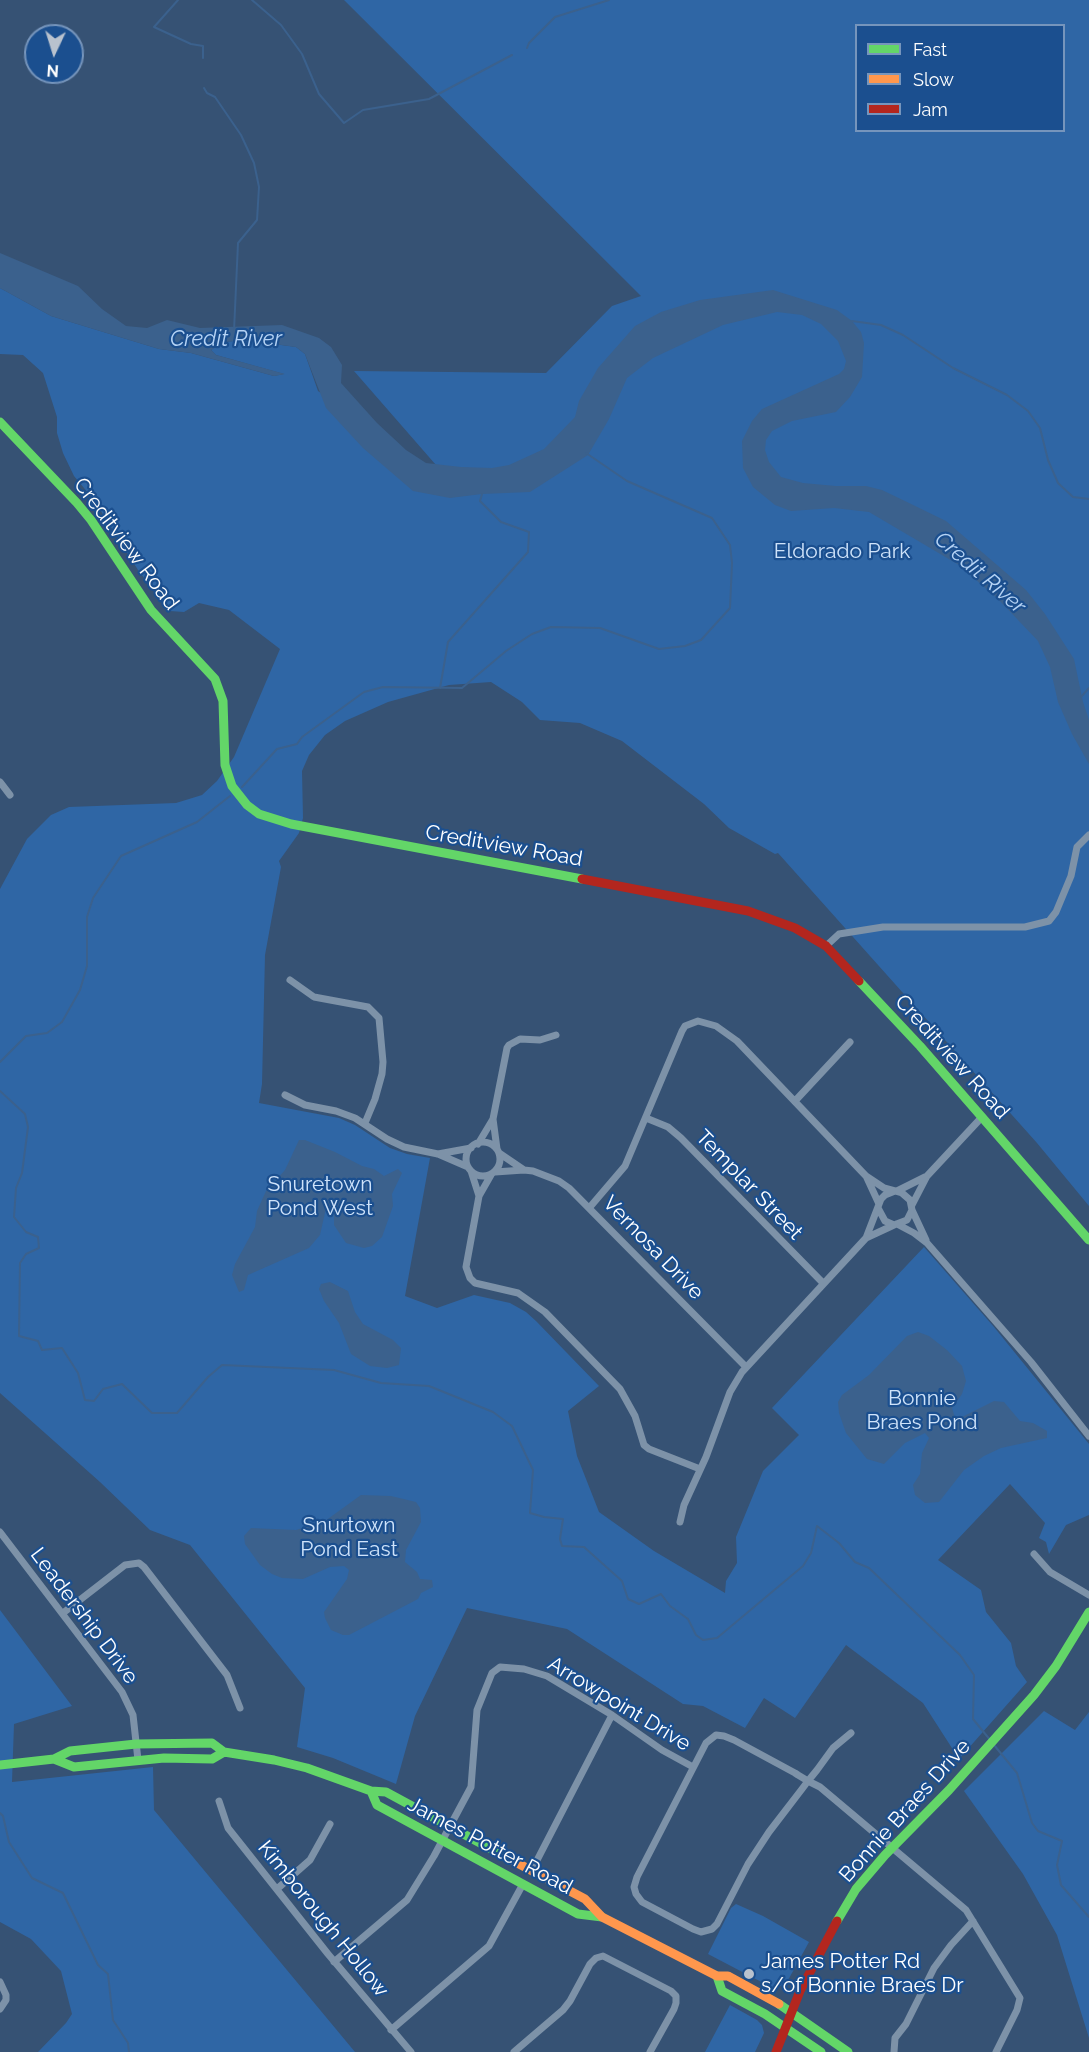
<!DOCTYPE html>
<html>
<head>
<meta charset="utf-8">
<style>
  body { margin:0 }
  #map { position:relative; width:1089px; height:2052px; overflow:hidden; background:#365274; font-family:Raleway,sans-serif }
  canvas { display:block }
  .legend { position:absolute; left:855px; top:24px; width:210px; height:108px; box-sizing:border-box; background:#1b4f8f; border:2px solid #7695bc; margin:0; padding:8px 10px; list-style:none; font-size:18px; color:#fff }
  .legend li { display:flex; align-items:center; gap:12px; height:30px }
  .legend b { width:30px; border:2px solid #7695bc }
  .north { position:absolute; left:24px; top:24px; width:60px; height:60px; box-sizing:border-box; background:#1b4f8f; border:2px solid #7695bc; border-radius:50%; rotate:184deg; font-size:16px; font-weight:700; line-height:24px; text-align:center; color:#fff }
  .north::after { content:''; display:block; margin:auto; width:21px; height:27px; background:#b9c2ce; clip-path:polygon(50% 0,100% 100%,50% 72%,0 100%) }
</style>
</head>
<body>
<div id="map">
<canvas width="1089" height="2052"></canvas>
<ul class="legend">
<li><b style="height:8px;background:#63d668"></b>Fast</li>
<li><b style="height:8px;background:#ff974d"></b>Slow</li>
<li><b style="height:8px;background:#b3261e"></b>Jam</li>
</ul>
<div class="north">N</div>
</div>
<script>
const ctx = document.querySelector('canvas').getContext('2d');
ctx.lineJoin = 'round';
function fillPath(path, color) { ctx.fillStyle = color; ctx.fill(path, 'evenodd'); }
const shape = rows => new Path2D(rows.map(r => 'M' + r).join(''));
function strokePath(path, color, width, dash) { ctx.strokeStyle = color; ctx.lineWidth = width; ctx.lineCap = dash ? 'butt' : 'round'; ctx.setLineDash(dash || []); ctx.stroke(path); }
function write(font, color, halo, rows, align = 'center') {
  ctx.font = font + ' Raleway,sans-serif'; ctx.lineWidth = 4.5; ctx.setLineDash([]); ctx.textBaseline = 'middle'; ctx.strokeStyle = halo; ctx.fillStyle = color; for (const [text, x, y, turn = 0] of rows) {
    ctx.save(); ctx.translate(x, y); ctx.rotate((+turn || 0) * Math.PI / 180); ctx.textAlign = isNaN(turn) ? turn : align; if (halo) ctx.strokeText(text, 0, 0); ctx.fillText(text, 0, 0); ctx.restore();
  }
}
fillPath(shape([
  [344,0,1089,0,1089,1206,1037,1143,778,853,775,854,729,828,704,804,622,741,580,723,540,720,522,702,491,682,449,685,388,702,345,721,325,735,309,755,302,771,303,818,299,833,279,861,281,867,265,955,262,1084,259,1103,339,1118,355,1125,390,1148,407,1154,430,1158,405,1296,437,1308,474,1295,510,1303,526,1312,536,1321,599,1386,568,1411,577,1456,599,1512,654,1551,725,1593,726,1581,737,1563,736,1537,763,1471,799,1435,772,1408,924,1247,994,1327,1089,1444,1089,1515,1066,1525,1049,1554,1046,1542,1039,1538,1045,1523,1010,1484,938,1560,981,1590,986,1612,1011,1643,1016,1666,1027,1682,959,1759,923,1703,846,1645,795,1718,764,1698,745,1728,703,1706,683,1704,567,1629,467,1608,415,1716,396,1784,333,1758,297,1747,305,1688,190,1545,150,1530,100,1482,0,1393,0,889,27,839,51,815,69,807,176,803,202,795,217,781,234,757,280,649,229,610,199,603,184,612,170,611,138,570,94,500,74,476,63,453,57,433,57,417,43,373,23,355,0,354,0,288,51,316,159,349,191,353,274,376,284,374,216,355,211,350,223,342,245,340,296,347,305,354,318,391,463,496,354,371,546,373,612,306,641,296],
  [856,26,1064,26,1064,130,856,130],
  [0,1610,72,1706,14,1724,12,1782,153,1767,154,1810,355,2052,38,2052,66,2023,72,2014,61,1971,31,1939,0,1922],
  [1044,1711,1075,1730,1089,1712,1089,2038,1057,1935,1023,1874,964,1791],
  [736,1904,763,1916,809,1942,787,1982,781,1986,771,1987,708,1954,731,1908],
  [730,2005,757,2020,762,2025,764,2033,755,2052,705,2052]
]), '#2f66a5');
fillPath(shape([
  [0,253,78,286,102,309,126,326,147,328,167,320,200,328,282,325,319,338,331,347,342,365,341,383,377,423,406,450,426,463,461,467,492,468,509,465,544,449,575,417,579,401,598,368,635,326,661,312,700,300,773,290,837,310,852,321,861,332,864,343,862,377,850,397,836,412,792,421,772,431,766,440,765,450,769,462,781,477,803,483,836,486,866,486,882,490,907,502,946,521,1026,590,1045,614,1074,659,1083,702,1089,720,1089,764,1072,734,1058,702,1050,667,1038,641,998,599,959,565,869,512,834,508,791,511,775,505,753,487,743,468,742,441,752,421,762,409,839,374,844,369,846,361,838,341,821,324,802,315,777,312,723,325,653,358,627,378,609,419,588,455,530,492,482,494,450,498,413,491,363,448,326,408,305,354,296,347,245,340,223,342,211,350,216,355,285,374,274,376,191,353,159,349,51,316,0,288],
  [299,1140,305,1140,335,1152,362,1166,374,1169,384,1176,398,1169,402,1173,392,1194,393,1206,382,1237,372,1246,364,1248,346,1243,334,1225,334,1209,326,1208,320,1235,309,1248,248,1275,244,1290,239,1292,232,1275,235,1264,255,1227,257,1211,266,1191,285,1170],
  [330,1282,348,1291,355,1312,363,1324,393,1340,401,1348,399,1365,387,1368,370,1366,351,1354,339,1323,324,1301,319,1289,321,1284],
  [918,1332,929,1336,947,1350,962,1366,966,1381,962,1394,952,1408,955,1418,960,1418,994,1401,1004,1402,1020,1421,1033,1423,1047,1431,1047,1438,1001,1448,984,1456,964,1470,939,1502,925,1503,915,1495,913,1485,920,1474,922,1453,929,1438,925,1433,905,1443,884,1464,867,1459,846,1433,839,1413,838,1402,842,1395,869,1375,907,1336],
  [361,1495,391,1496,416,1502,420,1508,421,1522,406,1550,405,1562,417,1572,420,1579,432,1580,433,1587,421,1593,418,1599,349,1635,343,1635,331,1630,325,1618,324,1612,347,1579,349,1570,344,1566,330,1567,303,1579,282,1578,272,1574,260,1565,245,1544,244,1536,251,1528,296,1530,325,1521]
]), '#3b618d');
strokePath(shape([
  [178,0,154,27,191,44,203,46,203,58],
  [252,0,281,25,302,54,319,94,344,123,363,110,429,99,512,55],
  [527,48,529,43,555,17,609,0],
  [204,88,207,93,215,97,241,135,254,163,259,187,257,220,238,243,234,331],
  [852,321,881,325,903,335,953,368,1007,395,1028,411,1040,428,1048,460,1058,483,1073,497,1089,499],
  [440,688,448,642,528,552,529,532,501,522,480,501,482,494],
  [1081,697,1089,688],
  [242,787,277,749,297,744,302,737,364,692,383,687,462,688,506,651,532,634,551,627,600,628,659,649,685,646,701,640,730,608,732,563,730,545,712,518,627,481,586,453],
  [0,1062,26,1036,47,1033,62,1022,80,990,87,966,87,917,93,898,121,856,197,822,230,796],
  [0,1091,25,1114,28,1127,22,1173,16,1188,14,1217,26,1232,38,1237,39,1248,26,1254,20,1263,19,1336,38,1341,42,1350,62,1348,78,1373,85,1400,94,1401,103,1389,122,1384,152,1413,177,1413,208,1377,222,1365,334,1370,381,1383,429,1386,493,1412,512,1426,533,1470,530,1513,544,1517,563,1519,560,1539,562,1546,584,1547,622,1581,628,1599,639,1604,661,1594,670,1606,688,1619,696,1635,703,1640,717,1638,803,1566,811,1553,817,1526,839,1543,855,1562,869,1568,960,1655,974,1675,973,1719,991,1741],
  [994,1745,1017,1773,1032,1823,1038,1831,1062,1841,1057,1865,1061,1885,1089,1917],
  [0,1813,3,1816,9,1842,32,1878,63,1893,98,1965,108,1974,113,2020,128,2043,129,2052]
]), '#3b618d', 2);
strokePath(shape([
  [0,782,10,795],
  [826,946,839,934,883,927,1025,927,1049,921,1056,912,1071,876,1077,847,1089,835],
  [290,980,314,997,368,1007,379,1018,383,1062,382,1074,375,1099,365,1123],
  [285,1095,305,1105,336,1111,355,1118,387,1139,404,1147,438,1154,468,1167],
  [795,1101,850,1042],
  [646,1118,668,1127,681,1138,823,1283],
  '466 1159a17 17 0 1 1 34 0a17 17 0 1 1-34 0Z',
  [478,1144,493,1119],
  [497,1149,493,1119,507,1048,509,1045,520,1039,540,1040,556,1035],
  [499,1153,524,1170],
  [438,1154,471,1148],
  [471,1171,479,1196],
  [495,1172,524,1170,533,1171,559,1181,569,1188,746,1367],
  [491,1175,479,1196,466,1267,470,1278,475,1283,518,1293,545,1312,620,1389,635,1416,644,1445,649,1449,700,1469],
  [867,1178,879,1204],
  [897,1191,925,1177],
  [912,1205,927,1176,982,1117],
  [590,1207,625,1166,682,1031,685,1026,698,1021,716,1026,737,1041,866,1176,884,1188,895,1191],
  [912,1210,926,1240],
  [897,1224,914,1233,927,1243,1031,1362,1089,1436],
  [866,1238,881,1199,885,1195,895,1191,902,1193,910,1200,912,1210,907,1220,894,1225,885,1221,878,1208],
  [680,1522,684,1505,706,1457,730,1392,742,1372,866,1238,894,1225],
  [0,1532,122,1692,133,1715,138,1760],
  [1034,1554,1050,1572,1089,1595],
  [63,1613,125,1565,139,1563,144,1567,227,1675,240,1708],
  [851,1733,833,1748,817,1770,808,1781,802,1789,769,1832,748,1864,717,1924,712,1929,701,1932,693,1929,642,1902,636,1894,634,1887,637,1877,706,1743,716,1735,724,1736,734,1740,795,1773,798,1775,808,1781,820,1787,966,1910,1020,1998,1017,2010,996,2052],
  [219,1801,228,1828,328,1954,411,2052],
  [532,1870,612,1715],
  [277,1889,310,1860,330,1824],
  [334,1962,407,1900,434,1856,471,1787,477,1710,492,1673,500,1667,524,1669,547,1676,612,1715,662,1750,693,1767],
  [0,1982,6,1995,6,2000,0,2009],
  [391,2030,489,1946,523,1884],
  [514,2052,563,2010,570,2001,590,1964,596,1958,603,1956,671,1991,676,1996,676,2003,674,2009,650,2052],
  [894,2052,895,2038,906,2024,934,1968,951,1945,973,1921]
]), '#7d92a8', 7);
strokePath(shape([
  [0,422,77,503,91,520,151,610,215,679,223,701,225,765,232,786,247,805,259,814,291,824,582,879],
  [859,981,920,1046,1089,1240],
  [54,1759,74,1767,164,1758,212,1759,224,1752],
  [0,1765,54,1759,70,1751,136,1744,212,1743,224,1752,274,1760,307,1768,371,1791,386,1792,506,1857],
  [371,1791,377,1805,578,1914,602,1917],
  [837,1921,856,1889,885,1855,949,1790,1034,1695,1056,1666,1089,1612],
  [717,1976,722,1991,765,2014,821,2052],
  [779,2004,848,2052]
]), '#63d668', 9);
strokePath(shape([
  [506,1857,585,1899,602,1917,717,1976,728,1976,779,2004]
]), '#ff974d', 9);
strokePath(shape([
  [582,879,748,911,795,928,826,946,859,981],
  [776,2052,800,1991,837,1921]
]), '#b3261e', 9);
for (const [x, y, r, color] of [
  [749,1974,6,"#b9c2ce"]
]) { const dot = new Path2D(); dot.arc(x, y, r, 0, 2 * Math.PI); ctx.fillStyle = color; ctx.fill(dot); strokePath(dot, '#1b4f8f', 2); }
write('21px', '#fff', '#1b4f8f', [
  ["Creditview Road",126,544,53],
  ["Creditview Road",504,846,10],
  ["Creditview Road",952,1057,48],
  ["Templar Street",749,1185,46],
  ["Vernosa Drive",653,1248,46],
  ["Leadership Drive",84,1616,53],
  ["Arrowpoint Drive",619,1704,31],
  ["Bonnie Braes Drive",905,1811,-48],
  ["James Potter Road",490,1846,28],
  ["Kimborough Hollow",323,1919,51]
]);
write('21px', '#cfe3fa', '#1b4f8f', [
  ["Eldorado Park",842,552],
  ["Snuretown",320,1185],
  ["Pond West",320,1209],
  ["Bonnie",922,1399],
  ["Braes Pond",922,1423],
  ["Snurtown",349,1526],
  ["Pond East",349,1550]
]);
write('21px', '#fff', '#1b4f8f', [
  ["James Potter Rd",761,1962],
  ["s/of Bonnie Braes Dr",761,1986]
], 'left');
write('italic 22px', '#b5d3f5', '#1b4f8f', [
  ["Credit River",226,339],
  ["Credit River",980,573,41]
]);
</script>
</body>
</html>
